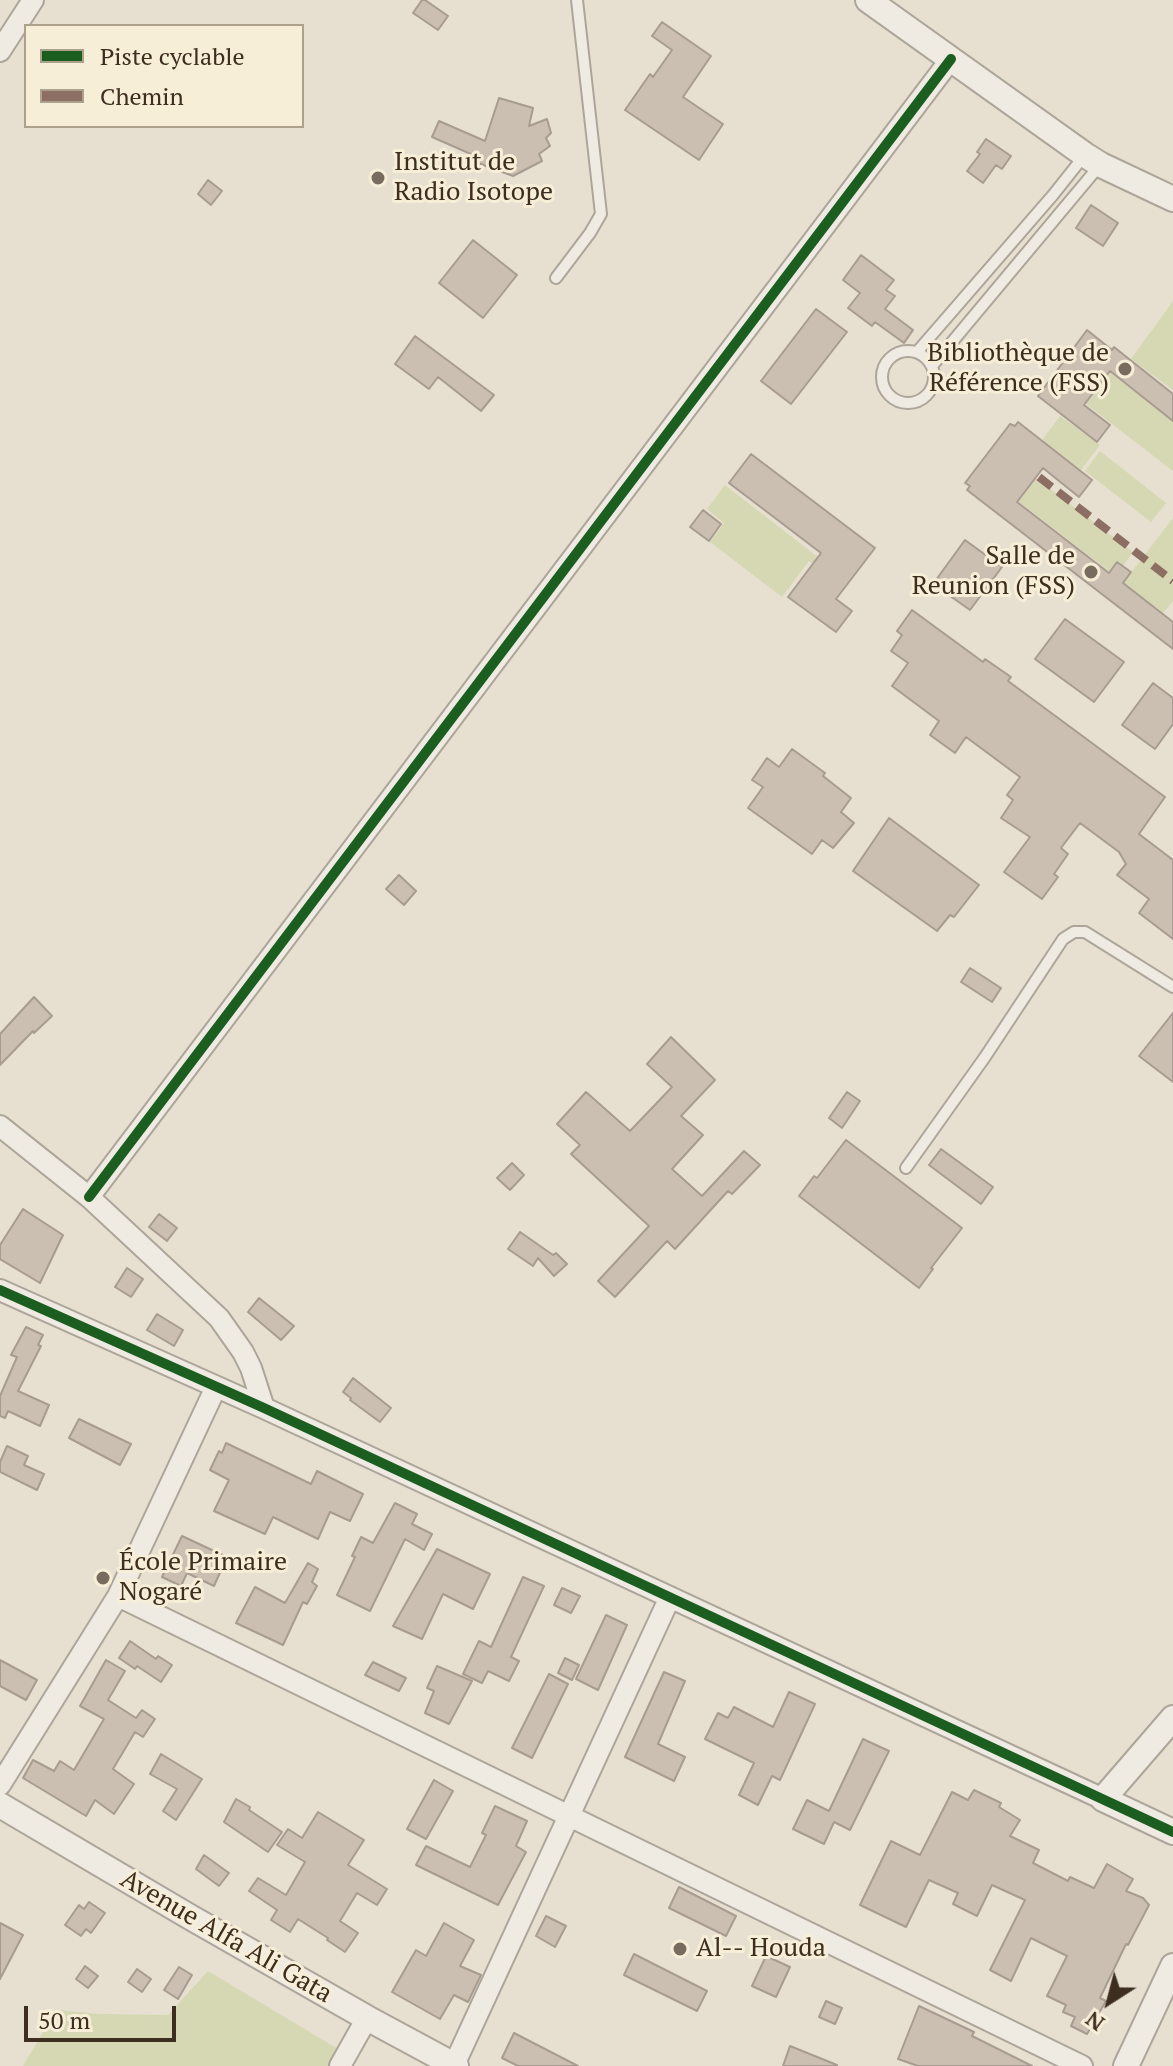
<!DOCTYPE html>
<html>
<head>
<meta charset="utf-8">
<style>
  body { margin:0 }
  #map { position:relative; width:1173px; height:2066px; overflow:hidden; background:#e7e0d1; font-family:"PT Serif",serif }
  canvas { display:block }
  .legend { position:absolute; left:24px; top:24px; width:280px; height:104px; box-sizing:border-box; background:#f7eed8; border:2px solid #ada18e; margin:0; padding:10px 14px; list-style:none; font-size:24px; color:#3d2e20 }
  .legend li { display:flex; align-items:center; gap:16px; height:40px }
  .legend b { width:40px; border:2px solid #ada18e }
  .north { position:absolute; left:1069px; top:1962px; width:80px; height:80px; -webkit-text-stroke:6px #f7eed8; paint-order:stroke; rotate:216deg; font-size:22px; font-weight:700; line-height:32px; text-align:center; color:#3d2e20 }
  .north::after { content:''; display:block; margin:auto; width:28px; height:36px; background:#3d2e20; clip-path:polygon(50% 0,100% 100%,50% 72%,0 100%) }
  .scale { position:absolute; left:24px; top:2006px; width:152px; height:36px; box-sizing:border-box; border:4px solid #3d2e20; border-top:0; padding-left:10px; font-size:24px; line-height:28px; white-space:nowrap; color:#3d2e20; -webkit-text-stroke:6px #f7eed8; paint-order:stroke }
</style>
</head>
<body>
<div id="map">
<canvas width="1173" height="2066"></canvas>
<ul class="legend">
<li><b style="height:10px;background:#1b5e20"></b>Piste cyclable</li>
<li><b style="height:10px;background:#8d6e63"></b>Chemin</li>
</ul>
<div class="north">N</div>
<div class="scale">50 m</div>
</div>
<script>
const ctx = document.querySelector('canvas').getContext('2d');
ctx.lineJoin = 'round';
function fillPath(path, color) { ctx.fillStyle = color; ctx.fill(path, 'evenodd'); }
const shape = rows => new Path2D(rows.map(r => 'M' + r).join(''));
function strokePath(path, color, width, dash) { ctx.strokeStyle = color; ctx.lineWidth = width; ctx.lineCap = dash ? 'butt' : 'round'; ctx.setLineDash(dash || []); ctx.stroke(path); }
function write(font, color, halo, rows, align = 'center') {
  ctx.font = font + ' "PT Serif",serif'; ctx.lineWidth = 6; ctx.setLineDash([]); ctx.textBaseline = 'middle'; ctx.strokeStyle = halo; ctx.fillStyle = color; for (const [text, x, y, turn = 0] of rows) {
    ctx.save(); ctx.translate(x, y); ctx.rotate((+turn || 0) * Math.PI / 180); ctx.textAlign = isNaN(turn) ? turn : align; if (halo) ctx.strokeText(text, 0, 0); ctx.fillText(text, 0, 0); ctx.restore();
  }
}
fillPath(shape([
  [1173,301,1173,390,1131,359],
  [1110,373,1173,421,1173,471,1086,404],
  [1060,416,1100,445,1081,470,1042,440],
  [1100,451,1166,503,1151,522,1085,471],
  [1036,478,1133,552,1123,566,1117,561,1109,571,1018,501],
  [725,485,841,575,831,577,809,561,782,597,710,542,724,523,707,509],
  [1173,518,1173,601,1163,613,1123,583],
  [208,1971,343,2052,335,2066,23,2066,56,2010,101,2014,168,2015]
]), '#d6d7b3');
const building = shape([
  [422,0,425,0,448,16,438,30,413,13,422,0],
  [662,22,711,56,683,97,723,124,699,160,625,110,650,74,653,77,672,50,652,36,662,22],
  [499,98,533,108,529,126,547,119,551,133,546,138,550,146,539,154,542,161,513,176,478,163,480,158,432,137,439,121,485,141,499,98],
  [986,139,1011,156,1002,169,996,165,983,183,967,171,980,154,977,152,986,139],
  [208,180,222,191,211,205,198,194,208,180],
  [1091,205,1118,223,1103,246,1076,228,1091,205],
  [473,240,517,275,483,318,439,283,473,240],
  [861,255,894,280,886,290,895,296,885,309,913,330,904,343,875,322,872,326,848,308,860,293,843,280,861,255],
  [816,309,847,332,791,404,761,381,816,309],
  [1087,330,1112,350,1114,347,1173,394,1173,421,1110,371,1084,405,1110,425,1097,442,1038,396,1087,330],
  [415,336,494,395,481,411,438,377,429,389,395,364,415,336],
  [1018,422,1092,480,1079,497,1043,468,1017,502,1109,573,1117,562,1131,572,1123,583,1173,622,1173,649,967,490,970,486,965,483,1010,424,1015,426,1018,422],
  [751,454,875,548,836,599,852,611,836,632,788,597,821,553,729,483,751,454],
  [703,510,721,524,709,541,690,527,703,510],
  [965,540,1002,567,970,610,933,584,965,540],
  [912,610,983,662,985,659,1011,677,1008,681,1165,797,1139,834,1173,860,1173,939,1139,913,1149,899,1117,875,1126,864,1119,852,1080,823,1061,848,1068,854,1054,874,1058,877,1042,899,1004,872,1030,837,1001,818,1013,800,1007,795,1020,777,966,737,955,753,930,735,939,721,892,686,908,663,891,651,902,635,897,631,912,610],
  [1065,619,1124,662,1094,702,1035,659,1065,619],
  [1153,683,1173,698,1173,724,1155,749,1122,725,1153,683],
  [792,749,825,773,823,776,851,798,841,812,854,823,833,848,822,840,812,854,748,808,763,787,752,780,767,758,779,767,792,749],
  [889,818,979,885,954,917,950,915,937,931,853,871,889,818],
  [399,875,416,891,404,905,386,889,399,875],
  [970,968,1001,988,992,1002,961,982,970,968],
  [34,997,52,1016,34,1033,33,1031,0,1065,0,1034,34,997],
  [1173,1013,1173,1082,1139,1056,1173,1013],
  [671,1037,715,1080,681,1116,703,1135,672,1169,702,1196,744,1151,760,1165,732,1194,728,1191,675,1249,667,1241,615,1297,598,1281,649,1226,571,1154,580,1145,557,1124,586,1092,630,1131,672,1087,647,1064,671,1037],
  [847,1092,860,1101,842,1128,829,1118,847,1092],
  [846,1140,962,1228,931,1268,933,1269,919,1288,799,1196,814,1176,817,1178,846,1140],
  [941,1149,993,1187,981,1204,929,1165,941,1149],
  [512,1163,524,1175,510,1190,497,1178,512,1163],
  [23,1209,63,1235,40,1283,0,1259,0,1245,23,1209],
  [159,1214,177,1228,167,1241,149,1227,159,1214],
  [520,1232,553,1255,556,1253,567,1264,554,1276,538,1258,533,1266,508,1249,520,1232],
  [127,1268,143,1279,131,1297,115,1287,127,1268],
  [259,1298,294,1326,281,1340,248,1312,259,1298],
  [157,1314,183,1330,174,1346,147,1330,157,1314],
  [26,1327,43,1335,38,1345,41,1346,18,1391,49,1405,40,1426,8,1411,5,1418,0,1416,0,1396,17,1357,11,1355,26,1327],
  [353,1378,391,1408,380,1422,350,1400,351,1398,343,1392,353,1378],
  [79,1419,131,1444,120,1465,69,1438,79,1419],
  [226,1443,311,1484,317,1471,363,1494,350,1521,330,1512,318,1539,273,1517,265,1534,214,1511,229,1480,210,1470,219,1451,222,1453,226,1443],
  [7,1446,28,1456,24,1465,44,1474,37,1490,0,1472,0,1462,7,1446],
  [395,1503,417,1514,412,1524,432,1534,424,1550,405,1539,370,1611,337,1595,355,1557,352,1556,361,1537,373,1543,395,1503],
  [182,1536,227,1557,214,1586,187,1573,181,1586,162,1577,182,1536],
  [437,1549,490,1574,473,1609,443,1594,422,1639,393,1626,437,1549],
  [308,1563,318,1569,312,1582,317,1586,307,1604,303,1602,283,1645,236,1623,255,1587,285,1603,308,1563],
  [523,1577,544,1586,511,1657,519,1661,509,1681,488,1671,482,1683,463,1674,479,1641,491,1647,523,1577],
  [562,1588,580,1596,571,1613,554,1605,562,1588],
  [606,1615,627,1625,598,1690,576,1679,606,1615],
  [130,1641,156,1659,158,1656,172,1665,161,1682,137,1666,135,1669,119,1658,130,1641],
  [565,1658,579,1665,572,1680,558,1673,565,1658],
  [0,1660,37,1680,26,1700,0,1686,0,1660],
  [106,1660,125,1671,108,1700,136,1718,142,1710,155,1719,143,1737,135,1732,113,1769,134,1784,114,1814,95,1800,86,1816,23,1778,33,1760,54,1771,60,1761,74,1770,104,1719,80,1706,106,1660],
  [373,1662,406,1678,399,1691,365,1675,373,1662],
  [437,1666,472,1681,449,1724,425,1713,434,1691,427,1688,437,1666],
  [664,1672,685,1681,658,1744,685,1757,674,1781,625,1757,664,1672],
  [549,1674,568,1684,532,1758,512,1748,549,1674],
  [789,1692,815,1704,780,1780,772,1776,758,1805,739,1795,754,1763,705,1739,718,1713,728,1718,734,1707,773,1727,789,1692],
  [863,1739,889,1751,850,1830,834,1822,824,1844,793,1829,807,1800,829,1811,863,1739],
  [161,1754,202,1779,176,1820,163,1811,177,1789,150,1774,161,1754],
  [434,1780,453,1791,426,1839,407,1829,434,1780],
  [974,1790,1001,1803,999,1807,1020,1820,1010,1836,1039,1850,1033,1863,1068,1881,1070,1877,1094,1888,1107,1864,1133,1879,1126,1891,1143,1898,1149,1905,1128,1945,1126,1944,1100,1998,1106,2001,1087,2034,1071,2026,1075,2017,1063,2012,1066,2005,1047,1996,1067,1956,1031,1938,1011,1981,990,1970,1025,1900,992,1885,977,1916,953,1904,958,1893,929,1880,906,1927,860,1905,891,1841,920,1855,952,1792,968,1800,974,1790],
  [236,1799,250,1807,249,1810,282,1832,268,1852,224,1822,236,1799],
  [495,1806,527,1821,516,1846,526,1852,498,1905,416,1865,426,1846,470,1867,486,1835,482,1833,495,1806],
  [318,1812,364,1840,348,1865,387,1889,377,1905,357,1893,340,1921,358,1933,345,1952,327,1940,328,1938,298,1919,290,1932,271,1920,277,1910,249,1891,258,1878,286,1895,305,1862,277,1845,288,1829,302,1838,318,1812],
  [204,1855,229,1873,219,1886,196,1869,204,1855],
  [679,1887,736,1916,726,1936,669,1908,679,1887],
  [89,1902,105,1913,91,1933,86,1929,81,1936,65,1925,79,1905,84,1909,89,1902],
  [546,1916,566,1926,555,1947,536,1936,546,1916],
  [0,1923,23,1935,0,1979,0,1923],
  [444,1923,474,1940,460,1966,481,1975,468,2002,454,1995,440,2019,392,1992,416,1950,426,1956,444,1923],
  [634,1954,707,1991,697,2011,624,1975,634,1954],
  [766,1956,790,1967,776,1997,752,1986,766,1956],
  [85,1966,98,1976,88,1988,76,1979,85,1966],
  [179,1967,192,1975,178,1999,164,1990,179,1967],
  [137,1969,151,1979,142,1992,128,1982,137,1969],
  [826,2001,842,2008,835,2024,819,2017,826,2001],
  [919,2006,974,2032,972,2036,1032,2066,918,2066,898,2059,919,2006],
  [514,2033,578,2066,518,2066,502,2058,514,2033],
  [790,2046,837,2065,837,2066,783,2066,790,2046]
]);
fillPath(building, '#cbbfb2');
strokePath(building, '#a89c90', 2);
const service = shape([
  [556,278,590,233,601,214,577,0],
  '882 377a26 26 0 1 1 52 0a26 26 0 1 1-52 0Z',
  [917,352,1053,195,1084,156],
  [932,366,1100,165],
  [906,1168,985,1057,1063,939,1074,932,1085,932,1173,987]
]);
const minor = shape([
  [0,51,33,0],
  [0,1126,89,1197,219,1318,243,1352,251,1368,264,1408],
  [89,1197,951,59],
  [0,1290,264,1408,1103,1799],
  [118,1596,1082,2066],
  [0,1785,118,1596,216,1387],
  [454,2065,670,1597],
  [340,2066,367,2018]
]);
const tertiary = shape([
  [868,0,1085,155,1101,165,1173,199],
  [1173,1718,1103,1799,1173,1832],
  [0,1805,190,1917,367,2018,456,2066],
  [1126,2066,1173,1966]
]);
strokePath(service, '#ada599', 14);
strokePath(minor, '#ada599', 24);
strokePath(tertiary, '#ada599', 28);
strokePath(service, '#efebe3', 10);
strokePath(minor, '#efebe3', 20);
strokePath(tertiary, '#efebe3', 24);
strokePath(shape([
  [1039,477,1173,581]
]), '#8d6e63', 8, [16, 8]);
strokePath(shape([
  [89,1197,951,59],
  [0,1290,264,1408,1173,1832]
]), '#1b5e20', 10);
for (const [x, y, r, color] of [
  [378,178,8,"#786c5e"],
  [1125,369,8,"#786c5e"],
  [1091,572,8,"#786c5e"],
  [103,1578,8,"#786c5e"],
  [680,1949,8,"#786c5e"]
]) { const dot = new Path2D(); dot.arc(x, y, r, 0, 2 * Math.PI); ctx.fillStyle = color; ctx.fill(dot); strokePath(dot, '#f7eed8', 3); }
write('26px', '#3d2e20', '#f7eed8', [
  ["Institut de",394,163],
  ["Radio Isotope",394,193],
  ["Bibliothèque de",1109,354,"right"],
  ["Référence (FSS)",1109,384,"right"],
  ["Salle de",1075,557,"right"],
  ["Reunion (FSS)",1075,587,"right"],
  ["École Primaire",119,1563],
  ["Nogaré",119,1593],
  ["Al-- Houda",696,1949]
], 'left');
write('26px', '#3d2e20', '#f7eed8', [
  ["Avenue Alfa Ali Gata",226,1937,30]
]);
</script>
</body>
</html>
